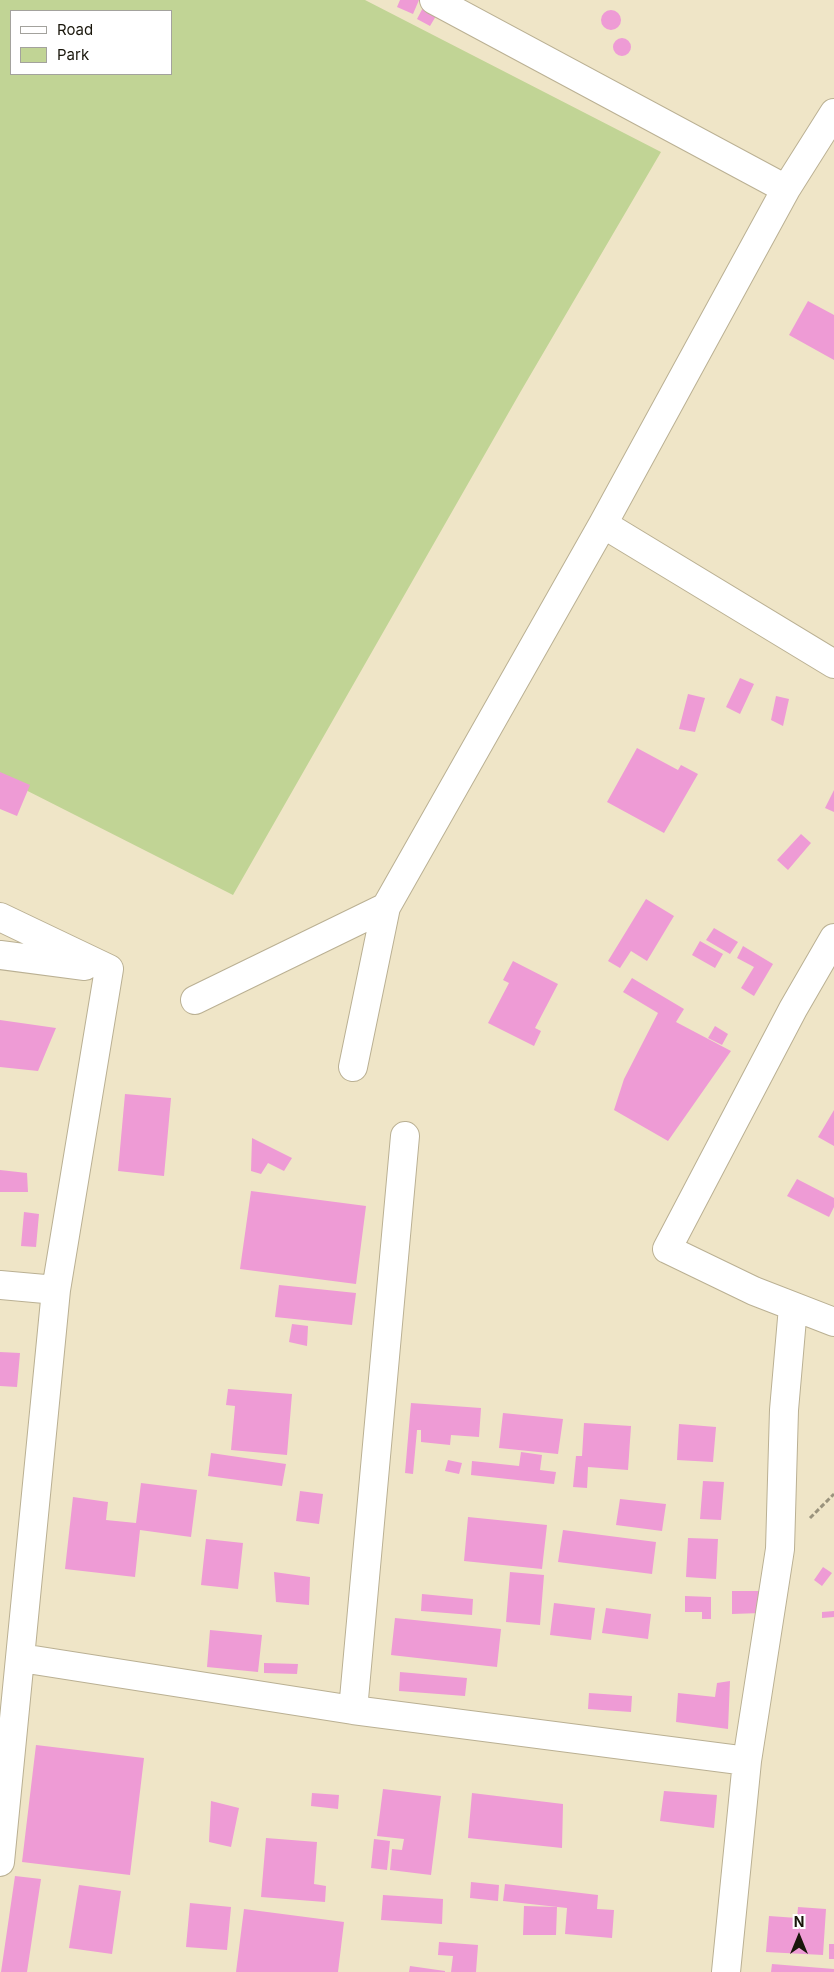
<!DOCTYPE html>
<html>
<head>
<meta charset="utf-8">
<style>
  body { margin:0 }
  #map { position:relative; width:834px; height:1972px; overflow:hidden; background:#efe5c7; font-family:Inter,sans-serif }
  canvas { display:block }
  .legend { position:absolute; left:10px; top:10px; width:162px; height:65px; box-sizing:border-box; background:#fff; border:1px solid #a3a29d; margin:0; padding:6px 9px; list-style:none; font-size:15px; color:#19160b }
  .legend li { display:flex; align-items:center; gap:10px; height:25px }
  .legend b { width:25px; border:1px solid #a3a29d }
  .north { position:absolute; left:774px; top:1912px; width:50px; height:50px; -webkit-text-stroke:4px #fff; paint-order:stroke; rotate:0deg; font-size:14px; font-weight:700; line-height:20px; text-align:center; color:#19160b }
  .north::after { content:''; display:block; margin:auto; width:18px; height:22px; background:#19160b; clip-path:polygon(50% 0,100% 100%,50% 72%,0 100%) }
</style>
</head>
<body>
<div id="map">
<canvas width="834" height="1972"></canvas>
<ul class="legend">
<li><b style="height:6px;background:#fff"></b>Road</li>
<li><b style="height:14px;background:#c1d495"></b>Park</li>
</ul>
<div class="north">N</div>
</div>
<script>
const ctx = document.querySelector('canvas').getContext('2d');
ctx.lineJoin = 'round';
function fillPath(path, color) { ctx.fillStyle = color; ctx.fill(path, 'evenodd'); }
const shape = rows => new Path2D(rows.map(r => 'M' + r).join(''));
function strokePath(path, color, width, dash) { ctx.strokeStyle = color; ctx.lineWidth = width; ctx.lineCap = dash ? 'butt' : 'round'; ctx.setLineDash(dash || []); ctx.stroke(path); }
fillPath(shape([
  [0,0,365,0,661,152,521,391,233,895,0,777],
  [11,11,171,11,171,74,11,74]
]), '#c1d495');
fillPath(shape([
  [400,0,419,0,413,14,397,7],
  [427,0,445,1,430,26,417,19],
  '601 20a10 10 0 1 1 20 0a10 10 0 1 1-20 0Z',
  '613 47a9 9 0 1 1 18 0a9 9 0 1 1-18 0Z',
  [808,301,834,315,834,360,789,335],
  [740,678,754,684,740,714,726,707],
  [688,694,705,698,695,732,679,729],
  [776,696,789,699,783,726,771,720],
  [637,748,678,770,681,765,698,774,664,833,607,802],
  [0,772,30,785,17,816,0,809],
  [834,790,834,812,825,808],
  [801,834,811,843,788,870,777,860],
  [646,899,674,916,647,961,631,951,620,968,608,961],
  [714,928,738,942,730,954,706,940],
  [700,941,723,954,715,968,692,955],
  [743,946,773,964,754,996,741,988,754,967,737,958],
  [513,961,558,984,535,1028,541,1031,534,1046,488,1023,509,983,503,980],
  [632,978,684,1009,676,1022,731,1051,668,1141,614,1110,624,1079,658,1013,623,992],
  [0,1020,56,1028,38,1071,0,1067],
  [715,1026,728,1034,722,1045,708,1038],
  [125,1094,171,1098,164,1176,118,1171],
  [834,1110,834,1146,818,1137],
  [252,1138,292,1158,284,1171,268,1163,261,1174,251,1171],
  [0,1170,27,1173,28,1192,0,1192],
  [797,1179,834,1198,834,1207,829,1217,787,1196],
  [251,1191,366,1206,356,1284,240,1269],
  [24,1212,39,1214,36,1247,21,1246],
  [279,1285,356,1293,352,1325,275,1317],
  [292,1324,308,1326,307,1346,289,1342],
  [0,1352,20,1353,17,1387,0,1386],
  [228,1389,292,1394,287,1455,231,1450,235,1406,226,1405],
  [411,1403,481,1408,479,1437,451,1435,450,1445,421,1442,421,1430,417,1430,413,1474,405,1473],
  [503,1413,563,1419,558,1454,499,1448],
  [584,1423,631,1426,628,1470,588,1467,587,1488,573,1487,576,1456,582,1456],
  [679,1424,716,1427,713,1462,677,1460],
  [521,1452,542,1455,540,1470,556,1472,554,1484,471,1475,472,1461,519,1466],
  [211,1453,286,1464,282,1486,208,1476],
  [448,1460,462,1463,459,1474,445,1471],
  [703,1481,724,1482,721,1520,700,1519],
  [141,1483,197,1490,191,1537,140,1530,135,1577,65,1569,73,1497,108,1502,106,1520,136,1523],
  [300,1491,323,1494,319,1524,296,1521],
  [620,1499,666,1504,662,1531,616,1525],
  [468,1517,547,1525,542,1569,464,1561],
  [563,1530,656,1542,652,1574,558,1562],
  [688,1538,718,1539,716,1579,686,1577],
  [206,1539,243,1543,238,1589,201,1585],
  [823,1567,832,1573,822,1586,814,1580],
  [274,1572,310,1577,309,1605,276,1602],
  [510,1572,544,1575,540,1625,506,1622],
  [732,1591,761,1591,761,1613,732,1614],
  [422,1594,473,1599,472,1615,421,1611],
  [685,1596,711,1597,711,1619,702,1619,702,1612,685,1612],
  [554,1603,595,1608,591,1640,550,1635],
  [606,1608,651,1614,648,1639,602,1633],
  [834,1611,834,1617,822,1618,822,1612],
  [395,1618,501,1629,497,1667,391,1655],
  [210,1630,262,1635,258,1672,207,1667],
  [264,1663,298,1664,297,1674,264,1673],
  [400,1672,467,1678,465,1696,399,1691],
  [730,1681,728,1729,676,1722,678,1693,715,1697,717,1683],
  [589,1693,632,1696,631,1712,588,1709],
  [36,1745,144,1758,130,1875,22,1862],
  [383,1789,441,1796,431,1875,390,1870,392,1849,402,1850,404,1839,377,1836],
  [664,1791,717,1795,714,1828,660,1821],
  [312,1793,339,1795,338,1809,311,1806],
  [472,1793,563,1804,562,1848,468,1838],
  [211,1801,239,1808,231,1847,209,1842],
  [266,1838,317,1842,314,1884,326,1886,325,1902,261,1897],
  [374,1839,390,1841,387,1870,371,1868],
  [15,1876,41,1879,27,1972,1,1972],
  [471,1882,499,1885,498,1901,470,1898],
  [505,1884,598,1895,597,1909,614,1910,612,1938,565,1934,567,1908,503,1901],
  [79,1885,121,1891,112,1954,69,1948],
  [383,1895,443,1899,442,1924,381,1920],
  [190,1903,231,1907,227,1950,186,1947],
  [524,1906,557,1907,556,1935,523,1935],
  [798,1907,826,1909,823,1955,766,1952,769,1916,797,1918],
  [244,1909,344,1922,338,1972,236,1972],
  [439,1942,478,1945,476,1972,451,1972,453,1956,438,1955],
  [829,1944,834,1944,834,1959,829,1959],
  [772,1964,834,1969,834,1972,771,1972],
  [410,1966,445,1971,445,1972,409,1972]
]), '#ee9bd5');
const minor = shape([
  [434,0,786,189],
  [603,524,834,664],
  [0,917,109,969],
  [834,938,793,1009,667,1249,754,1291,834,1322],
  [0,955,85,966],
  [195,1000,386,907],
  [353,1067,386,907,603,524,786,189,834,113],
  [0,1285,56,1290],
  [21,1658,353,1710,747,1761],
  [353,1710,405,1136],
  [0,1862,56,1290,109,969],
  [726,1972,747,1761,780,1549,784,1410,793,1307]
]);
strokePath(minor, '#bab093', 30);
strokePath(shape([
  [810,1518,834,1494]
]), '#9a937d', 3, [5, 2.5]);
strokePath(minor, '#fff', 28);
</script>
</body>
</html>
